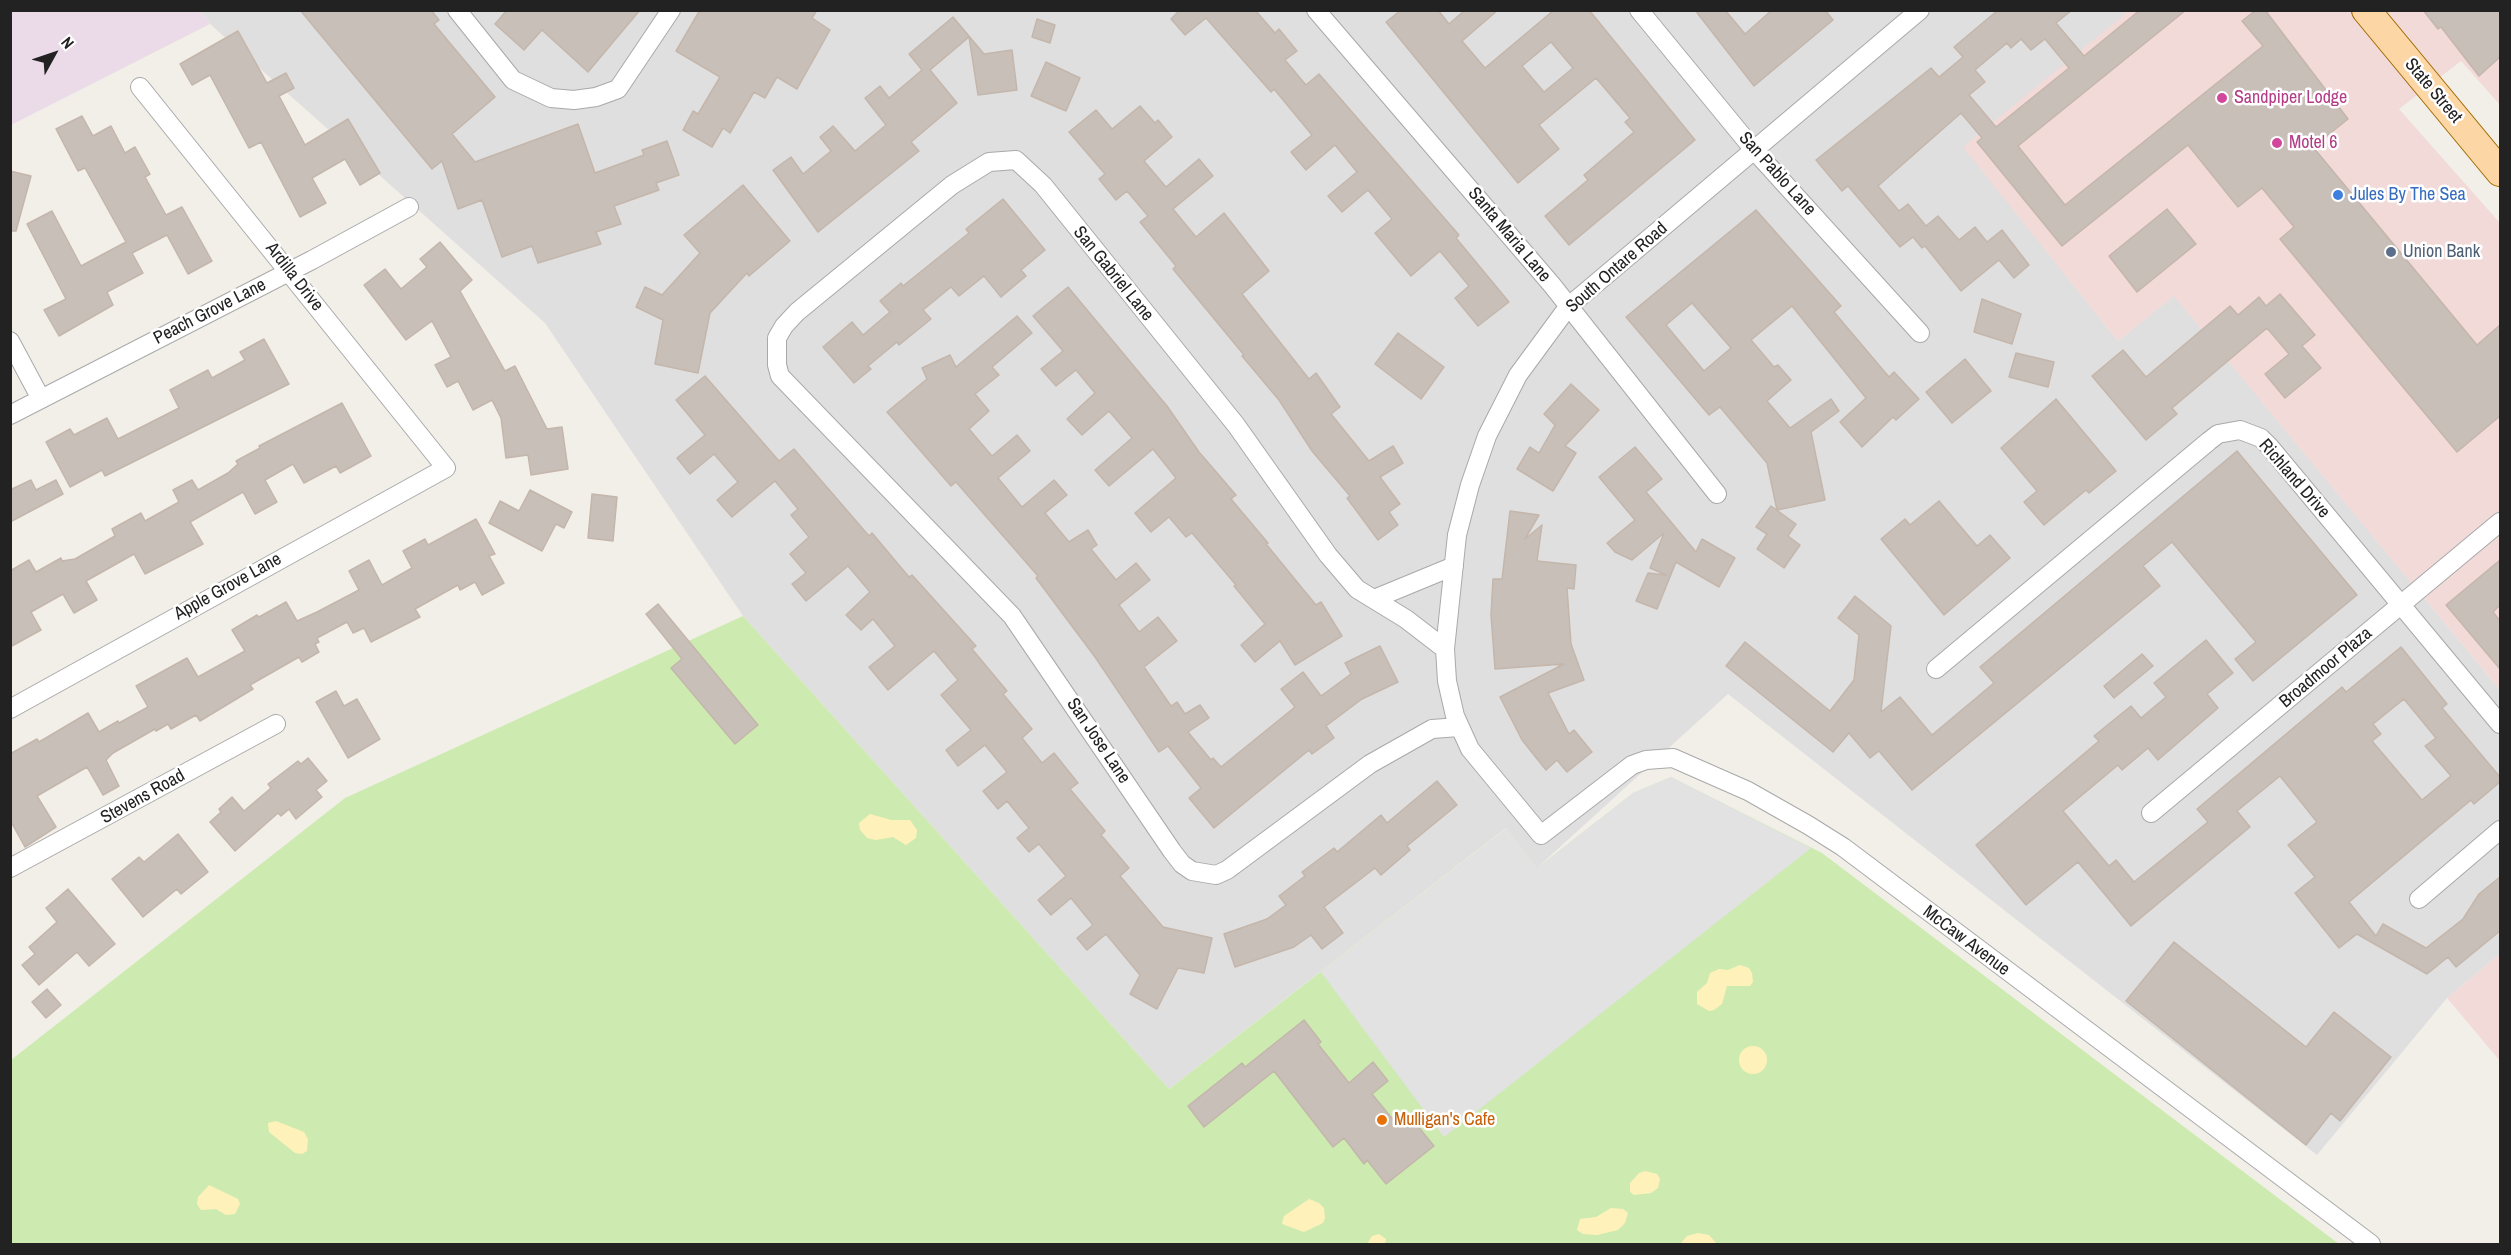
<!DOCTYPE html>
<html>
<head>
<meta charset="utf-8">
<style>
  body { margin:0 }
  #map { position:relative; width:2511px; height:1255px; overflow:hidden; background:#f2efe9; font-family:"Archivo Narrow",sans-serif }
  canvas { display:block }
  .frame { position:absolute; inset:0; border:12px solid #222; pointer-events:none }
  .north { position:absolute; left:24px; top:24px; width:60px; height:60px; -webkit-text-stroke:4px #fff; paint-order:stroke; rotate:50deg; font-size:16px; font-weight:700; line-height:24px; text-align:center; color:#222 }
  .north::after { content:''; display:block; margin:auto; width:21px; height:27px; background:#222; clip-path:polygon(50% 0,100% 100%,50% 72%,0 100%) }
</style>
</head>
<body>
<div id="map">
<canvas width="2511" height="1255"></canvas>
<div class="frame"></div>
<div class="north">N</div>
</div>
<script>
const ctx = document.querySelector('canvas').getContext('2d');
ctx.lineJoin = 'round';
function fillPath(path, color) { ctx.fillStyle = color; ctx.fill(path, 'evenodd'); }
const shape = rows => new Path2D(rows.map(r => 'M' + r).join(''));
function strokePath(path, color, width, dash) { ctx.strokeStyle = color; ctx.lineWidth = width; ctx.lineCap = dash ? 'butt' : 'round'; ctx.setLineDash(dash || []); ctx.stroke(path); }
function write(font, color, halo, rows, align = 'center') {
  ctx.font = font + ' "Archivo Narrow",sans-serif'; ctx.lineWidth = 5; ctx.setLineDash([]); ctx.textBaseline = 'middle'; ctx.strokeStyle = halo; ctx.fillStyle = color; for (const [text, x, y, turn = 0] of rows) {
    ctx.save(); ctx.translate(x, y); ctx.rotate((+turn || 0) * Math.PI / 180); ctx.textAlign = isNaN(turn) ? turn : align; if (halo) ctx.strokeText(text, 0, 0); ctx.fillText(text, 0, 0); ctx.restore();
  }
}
fillPath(shape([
  [201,11,2123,11,2126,14,1964,147,2118,341,2174,295,2500,690,2500,954,2447,998,2317,1155,1728,694,1537,868,1506,828,1169,1089,743,616,545,323,210,24]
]), '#e0dfdf');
fillPath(shape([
  [2123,11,2500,11,2500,105,2461,61,2399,109,2500,223,2500,690,2174,296,2118,341,1963,147,2125,14],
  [2500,954,2500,1061,2447,998]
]), '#f2dad9');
fillPath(shape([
  [11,10,201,11,210,24,11,125]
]), '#ebdbe8');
fillPath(shape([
  [743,616,1169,1089,1507,828,1537,868,1633,793,1671,777,1822,853,2339,1244,11,1244,11,1060,345,798]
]), '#cdebb0');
fillPath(shape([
  [870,814,891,820,910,820,917,830,916,838,906,845,893,837,876,840,867,838,860,830,859,823],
  [1740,965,1749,968,1752,973,1753,982,1750,986,1727,986,1722,1004,1714,1010,1709,1011,1697,1004,1697,992,1707,983,1710,973,1719,969,1728,970],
  '1739 1060a14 14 0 1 1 28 0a14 14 0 1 1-28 0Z',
  [276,1121,304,1132,308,1139,307,1151,302,1154,295,1153,269,1132,268,1123],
  [1645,1171,1657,1174,1660,1179,1658,1188,1651,1193,1634,1195,1630,1192,1630,1183,1639,1173],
  [209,1185,238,1199,240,1204,235,1214,226,1215,216,1209,201,1210,197,1204,198,1197],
  [1309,1199,1319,1203,1324,1208,1325,1218,1323,1223,1304,1232,1282,1224,1284,1216],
  [1611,1208,1623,1209,1628,1213,1625,1223,1618,1230,1597,1235,1583,1234,1577,1230,1580,1219,1596,1217],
  [1698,1233,1709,1235,1717,1244,1680,1244,1687,1236],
  [1379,1234,1386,1239,1385,1244,1367,1244,1372,1236]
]), '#fff1ba');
fillPath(shape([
  [1671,777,1811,848,1444,1137,1321,972,1507,828,1537,868,1633,793]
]), '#e2e2e2');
const building = shape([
  [300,10,431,10,439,20,434,24,495,97,452,134,475,162,578,124,595,173,644,155,642,150,667,141,679,175,656,183,659,190,614,206,621,224,596,232,601,244,538,263,532,246,502,257,482,200,458,209,442,161,432,169,300,10],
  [507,10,640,10,588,72,542,30,524,50,495,24,507,10],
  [700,10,817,10,812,18,830,30,797,89,777,77,765,98,754,92,730,133,723,128,712,147,683,130,693,111,698,114,720,77,676,51,700,10],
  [1180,10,1255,10,1275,33,1279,29,1297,51,1285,60,1306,85,1319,74,1459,235,1456,238,1509,302,1478,326,1455,298,1469,286,1440,251,1411,276,1375,233,1392,219,1368,190,1342,212,1328,196,1357,172,1335,145,1306,170,1291,152,1312,135,1274,89,1271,92,1206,18,1185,35,1171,19,1180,10],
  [1401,10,1438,10,1449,24,1465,10,1498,10,1462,41,1485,68,1554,10,1589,10,1695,140,1569,245,1545,216,1588,180,1584,175,1634,132,1625,122,1630,118,1596,78,1539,125,1559,149,1518,183,1386,22,1401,10],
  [1551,42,1573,68,1544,92,1522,66,1551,42],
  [1695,10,1725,10,1745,34,1772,10,1825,10,1833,20,1754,86,1695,10],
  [1998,10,2072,10,2056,23,2084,56,2140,10,2186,10,2018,146,2065,205,2263,46,2242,21,2256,10,2265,10,2348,119,2313,147,2477,345,2500,325,2500,416,2457,452,2280,239,2294,227,2262,188,2238,207,2188,145,2062,246,1977,142,1982,138,1961,113,1878,186,1899,211,1908,204,1926,226,1938,216,1959,240,1975,227,1987,242,2002,230,2029,265,2014,278,1999,260,1961,291,1925,246,1922,248,1913,237,1900,247,1848,186,1842,191,1816,160,1931,68,1939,77,1963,57,1954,47,1998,10],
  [2021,39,2031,50,2045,39,2069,68,1996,127,1969,95,1985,82,1975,70,2007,43,2011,48,2021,39],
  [2423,10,2500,10,2500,57,2479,76,2441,27,2438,29,2423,10],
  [953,17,984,54,1012,50,1017,90,978,95,969,37,930,70,957,103,911,142,919,151,818,232,773,170,791,157,803,174,831,151,820,137,833,126,855,151,886,125,865,98,880,86,889,98,922,70,909,54,953,17],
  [1037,19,1055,25,1050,43,1032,37,1037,19],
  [238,31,267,83,286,73,294,88,279,96,305,145,348,119,380,173,360,185,345,159,312,178,326,203,300,217,261,142,249,148,210,75,192,85,180,64,238,31],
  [1046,62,1080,78,1066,111,1031,96,1046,62],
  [1140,106,1155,123,1158,120,1172,137,1144,161,1166,187,1199,159,1213,176,1173,209,1196,237,1224,213,1269,271,1242,294,1309,379,1316,373,1340,407,1331,414,1369,461,1393,446,1403,463,1380,477,1400,504,1389,512,1398,525,1378,540,1347,498,1350,496,1312,451,1279,400,1242,356,1244,355,1173,269,1176,266,1140,222,1148,216,1127,191,1116,200,1099,179,1105,174,1069,132,1096,110,1112,129,1140,106],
  [82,116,93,136,111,126,125,153,135,147,150,174,145,177,166,215,182,207,212,261,188,274,167,235,132,253,143,273,107,292,113,305,59,336,44,310,66,299,27,224,52,211,81,266,126,242,85,168,78,171,56,129,82,116],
  [10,171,31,176,16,231,10,231,10,171],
  [743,185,790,241,749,276,747,273,710,313,698,373,655,364,663,320,636,307,645,287,662,295,700,253,684,235,743,185],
  [1003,199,1045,250,1021,270,1026,276,1001,297,984,276,959,296,951,287,923,310,931,319,899,345,897,342,868,366,871,369,854,383,823,347,852,322,863,335,890,312,880,301,901,283,903,286,969,233,966,229,1003,199],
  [2167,209,2196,244,2137,292,2109,256,2167,209],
  [1756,210,1841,306,1834,312,1889,377,1894,372,1919,399,1896,420,1893,417,1862,447,1840,422,1866,398,1792,306,1751,340,1774,367,1778,365,1791,380,1767,401,1790,428,1831,399,1839,411,1811,432,1825,500,1777,510,1767,463,1720,407,1709,415,1626,317,1756,210],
  [1692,303,1731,348,1704,371,1666,325,1692,303],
  [440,242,472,280,460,291,505,371,515,366,547,429,562,427,568,469,531,475,528,455,506,458,501,418,492,400,473,410,458,381,447,387,435,365,451,357,432,321,406,340,364,285,385,269,401,289,427,267,420,259,440,242],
  [1068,287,1167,406,1199,452,1236,495,1231,499,1268,543,1266,544,1316,605,1321,602,1342,636,1295,665,1280,641,1255,662,1241,645,1265,624,1234,586,1236,585,1192,533,1186,537,1169,517,1151,532,1135,513,1176,478,1153,449,1109,486,1095,470,1132,438,1109,411,1082,435,1067,419,1095,393,1076,370,1056,386,1041,369,1063,351,1033,316,1068,287],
  [2280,294,2315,335,2302,346,2321,368,2285,398,2265,374,2289,354,2267,328,2172,408,2177,414,2146,440,2092,376,2123,350,2146,377,2230,306,2238,315,2259,297,2266,306,2280,294],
  [1982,299,2021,314,2012,344,1974,332,1982,299],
  [1017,316,1032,333,992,367,999,375,975,394,989,411,969,429,992,456,1017,435,1030,451,998,478,1022,507,1054,480,1067,495,1045,513,1069,542,1088,530,1097,545,1091,549,1116,580,1136,563,1150,580,1119,605,1139,632,1158,617,1177,641,1144,667,1171,706,1177,702,1185,714,1200,705,1209,718,1188,732,1211,760,1213,758,1221,767,1295,707,1281,689,1303,672,1321,696,1351,674,1345,663,1380,646,1398,682,1362,699,1326,726,1334,738,1312,754,1309,750,1214,828,1189,798,1201,788,1168,746,1159,752,1095,657,1036,578,1038,576,956,482,951,486,887,412,927,379,922,368,950,355,956,367,1017,316],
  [1398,333,1444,367,1421,399,1375,364,1398,333],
  [264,339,289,384,105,476,102,470,70,487,46,442,70,429,74,435,107,418,118,439,179,408,170,390,208,370,212,378,245,360,240,352,264,339],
  [2016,353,2054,362,2048,387,2009,377,2016,353],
  [1965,359,1991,391,1952,423,1926,392,1965,359],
  [705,376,779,461,794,449,869,536,872,533,909,577,912,575,976,646,972,649,1007,691,1003,694,1032,729,1022,738,1042,763,1054,753,1078,783,1070,789,1105,831,1101,835,1129,868,1120,876,1163,927,1212,938,1204,973,1178,968,1157,1009,1130,994,1140,975,1106,934,1087,950,1077,938,1093,925,1071,898,1051,915,1038,900,1066,876,1039,844,1029,852,1017,838,1029,828,1007,801,998,809,983,791,1007,772,985,745,958,766,946,750,971,730,941,695,958,680,934,651,888,690,869,667,895,646,873,619,861,630,846,615,870,592,848,566,806,601,792,584,806,573,790,554,809,537,791,515,798,509,775,481,732,517,717,500,738,482,714,454,690,474,677,458,705,435,676,400,705,376],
  [1571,384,1599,410,1565,446,1576,453,1553,491,1517,469,1530,447,1539,453,1555,425,1544,414,1571,384],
  [2056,399,2116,471,2089,493,2086,490,2044,525,2024,502,2037,491,2001,448,2056,399],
  [342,403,371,456,340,473,336,466,304,483,293,464,265,480,277,502,255,514,243,492,190,522,203,544,145,574,134,554,86,581,97,600,74,613,63,594,31,612,41,630,10,647,10,571,29,560,36,572,61,558,62,561,75,559,115,536,112,529,141,513,145,521,179,502,173,490,192,480,198,490,228,473,238,464,236,461,260,448,259,446,342,403],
  [1635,447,1662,479,1646,492,1696,552,1702,539,1735,558,1719,587,1676,562,1657,609,1636,601,1648,573,1666,575,1650,568,1664,533,1632,560,1615,552,1607,543,1635,520,1599,477,1635,447],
  [2237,451,2357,595,2253,681,2235,659,2256,642,2172,542,2143,566,2160,586,1912,790,1879,751,1870,758,1849,733,1833,752,1726,666,1745,642,1830,711,1854,680,1859,635,1838,618,1855,596,1891,626,1881,712,1900,697,1932,735,1994,683,1980,667,2237,451],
  [31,480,36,490,56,480,63,494,10,522,10,490,31,480],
  [530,490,572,512,564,528,556,524,542,551,489,523,500,501,519,511,530,490],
  [592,494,617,497,613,541,588,538,592,494],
  [1939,501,1977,546,1990,535,2010,558,1944,615,1881,539,1905,519,1910,525,1939,501],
  [1771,506,1796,524,1788,536,1800,545,1784,568,1757,549,1767,534,1756,527,1771,506],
  [1510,511,1539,515,1525,539,1542,525,1537,561,1576,565,1574,589,1567,588,1571,644,1584,680,1548,693,1569,734,1574,730,1592,752,1567,772,1557,760,1546,770,1522,740,1500,697,1564,664,1495,669,1491,615,1493,579,1502,579,1510,511],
  [476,519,495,554,489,556,504,583,482,595,475,582,460,590,458,585,415,609,420,617,371,642,364,628,353,633,347,622,317,638,319,642,315,644,319,652,302,662,299,657,250,685,253,689,200,721,196,715,171,729,168,724,156,731,155,729,113,753,106,760,119,786,103,795,87,767,37,796,56,827,25,847,10,820,10,754,37,739,39,742,88,713,99,732,118,721,119,723,148,707,136,686,187,658,198,677,245,651,232,630,257,615,259,617,286,602,297,621,317,612,359,590,349,571,369,560,382,585,412,568,403,551,425,539,428,545,476,519],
  [2500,560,2500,605,2493,612,2500,621,2500,669,2446,605,2500,560],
  [658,604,758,725,735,744,671,668,682,659,646,614,658,604],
  [2206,640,2233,673,2207,694,2218,708,2158,760,2148,748,2122,770,2118,765,2063,811,2109,866,2116,860,2134,882,2208,822,2197,809,2342,687,2346,692,2401,647,2447,704,2442,708,2500,777,2500,782,2474,804,2471,800,2349,902,2376,936,2383,924,2426,948,2463,919,2479,894,2500,877,2500,931,2456,967,2448,957,2427,974,2357,934,2339,948,2295,893,2315,877,2288,845,2317,822,2280,776,2237,811,2250,827,2131,926,2078,862,2026,905,1976,845,2099,741,2094,736,2131,706,2141,718,2166,697,2154,683,2206,640],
  [2404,699,2436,738,2425,746,2451,776,2422,800,2372,741,2381,734,2373,724,2404,699],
  [2142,654,2153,666,2114,698,2104,686,2142,654],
  [336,691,344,706,357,699,380,739,348,758,316,702,336,691],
  [308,758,327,781,316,790,322,797,296,819,289,809,281,816,278,813,235,851,210,822,221,812,219,809,232,797,244,811,271,788,268,784,298,761,301,764,308,758],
  [1437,781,1457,805,1407,846,1410,850,1381,875,1375,868,1324,907,1343,933,1322,949,1311,935,1294,947,1235,967,1224,934,1267,919,1286,905,1279,896,1305,876,1302,872,1334,848,1337,852,1381,815,1387,823,1437,781],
  [178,834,208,872,181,894,177,889,143,917,112,879,139,857,144,862,178,834],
  [68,889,115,944,89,966,77,952,39,985,22,965,35,954,29,947,57,922,46,908,68,889],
  [2174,942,2306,1047,2334,1012,2391,1057,2340,1121,2331,1113,2306,1145,2126,1001,2174,942],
  [47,989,61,1005,46,1018,32,1002,47,989],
  [1304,1020,1321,1042,1318,1044,1349,1083,1373,1062,1388,1081,1372,1094,1395,1122,1407,1113,1434,1146,1386,1184,1367,1160,1364,1164,1344,1138,1333,1147,1274,1071,1204,1127,1188,1106,1242,1063,1245,1067,1304,1020]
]);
fillPath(building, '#c7bfb8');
strokePath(building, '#c4b6ab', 1.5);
const street = shape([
  [457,10,513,80,551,98,574,100,596,97,618,89,671,10],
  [1316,10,1552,285,1717,494],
  [1639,10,1754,150,1920,333],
  [1920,10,1568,307,1518,375,1487,436,1470,485,1457,535,1445,649,1447,681,1455,716,1470,749,1541,835,1632,765,1646,760,1673,758,1748,791,1808,825,1843,847,2371,1244],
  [10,341,41,399],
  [10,415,312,260,409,207],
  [1374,599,1454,566],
  [1445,649,1406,619,1357,589,1328,555,1236,425,1043,185,1016,160,989,162,952,185,797,312,784,326,777,338,777,365,780,376,1012,616,1172,851,1182,864,1192,871,1216,875,1227,870,1370,764,1432,729,1459,727],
  [1936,669,2209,441,2218,434,2240,430,2261,438,2269,446,2500,724],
  [10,709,446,468,140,87],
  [2151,813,2500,522],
  [10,868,276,724],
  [2419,899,2500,830]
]);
const primary = shape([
  [2366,10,2500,172]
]);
strokePath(street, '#a9a9a9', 20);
strokePath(primary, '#a06b00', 30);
strokePath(street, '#fff', 18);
strokePath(primary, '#fcd6a4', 28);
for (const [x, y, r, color] of [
  [2222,98,6,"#d1479c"],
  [2277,143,6,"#d1479c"],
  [2338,195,6,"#3f7fe0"],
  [2391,252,6,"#5c6f8a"],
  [1382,1120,6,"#e8710a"]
]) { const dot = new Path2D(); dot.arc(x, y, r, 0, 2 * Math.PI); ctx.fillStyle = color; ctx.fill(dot); strokePath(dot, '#fff', 2); }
write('18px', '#222', '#fff', [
  ["State Street",2433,91,50],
  ["San Pablo Lane",1777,174,48],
  ["Santa Maria Lane",1509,235,50],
  ["South Ontare Road",1617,268,-41],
  ["San Gabriel Lane",1113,274,51],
  ["Ardilla Drive",294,277,52],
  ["Peach Grove Lane",210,312,-27],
  ["Richland Drive",2294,479,49],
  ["Apple Grove Lane",228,587,-29],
  ["Broadmoor Plaza",2326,668,-40],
  ["San Jose Lane",1098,741,56],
  ["Stevens Road",143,797,-29],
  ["McCaw Avenue",1966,941,37]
]);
write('18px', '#b23c85', '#fff', [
  ["Sandpiper Lodge",2234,98],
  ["Motel 6",2289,143]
], 'left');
write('18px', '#366cbe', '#fff', [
  ["Jules By The Sea",2350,195]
], 'left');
write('18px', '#4e5e75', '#fff', [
  ["Union Bank",2403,252]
], 'left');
write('18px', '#c56008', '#fff', [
  ["Mulligan's Cafe",1394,1120]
], 'left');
</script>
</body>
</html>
